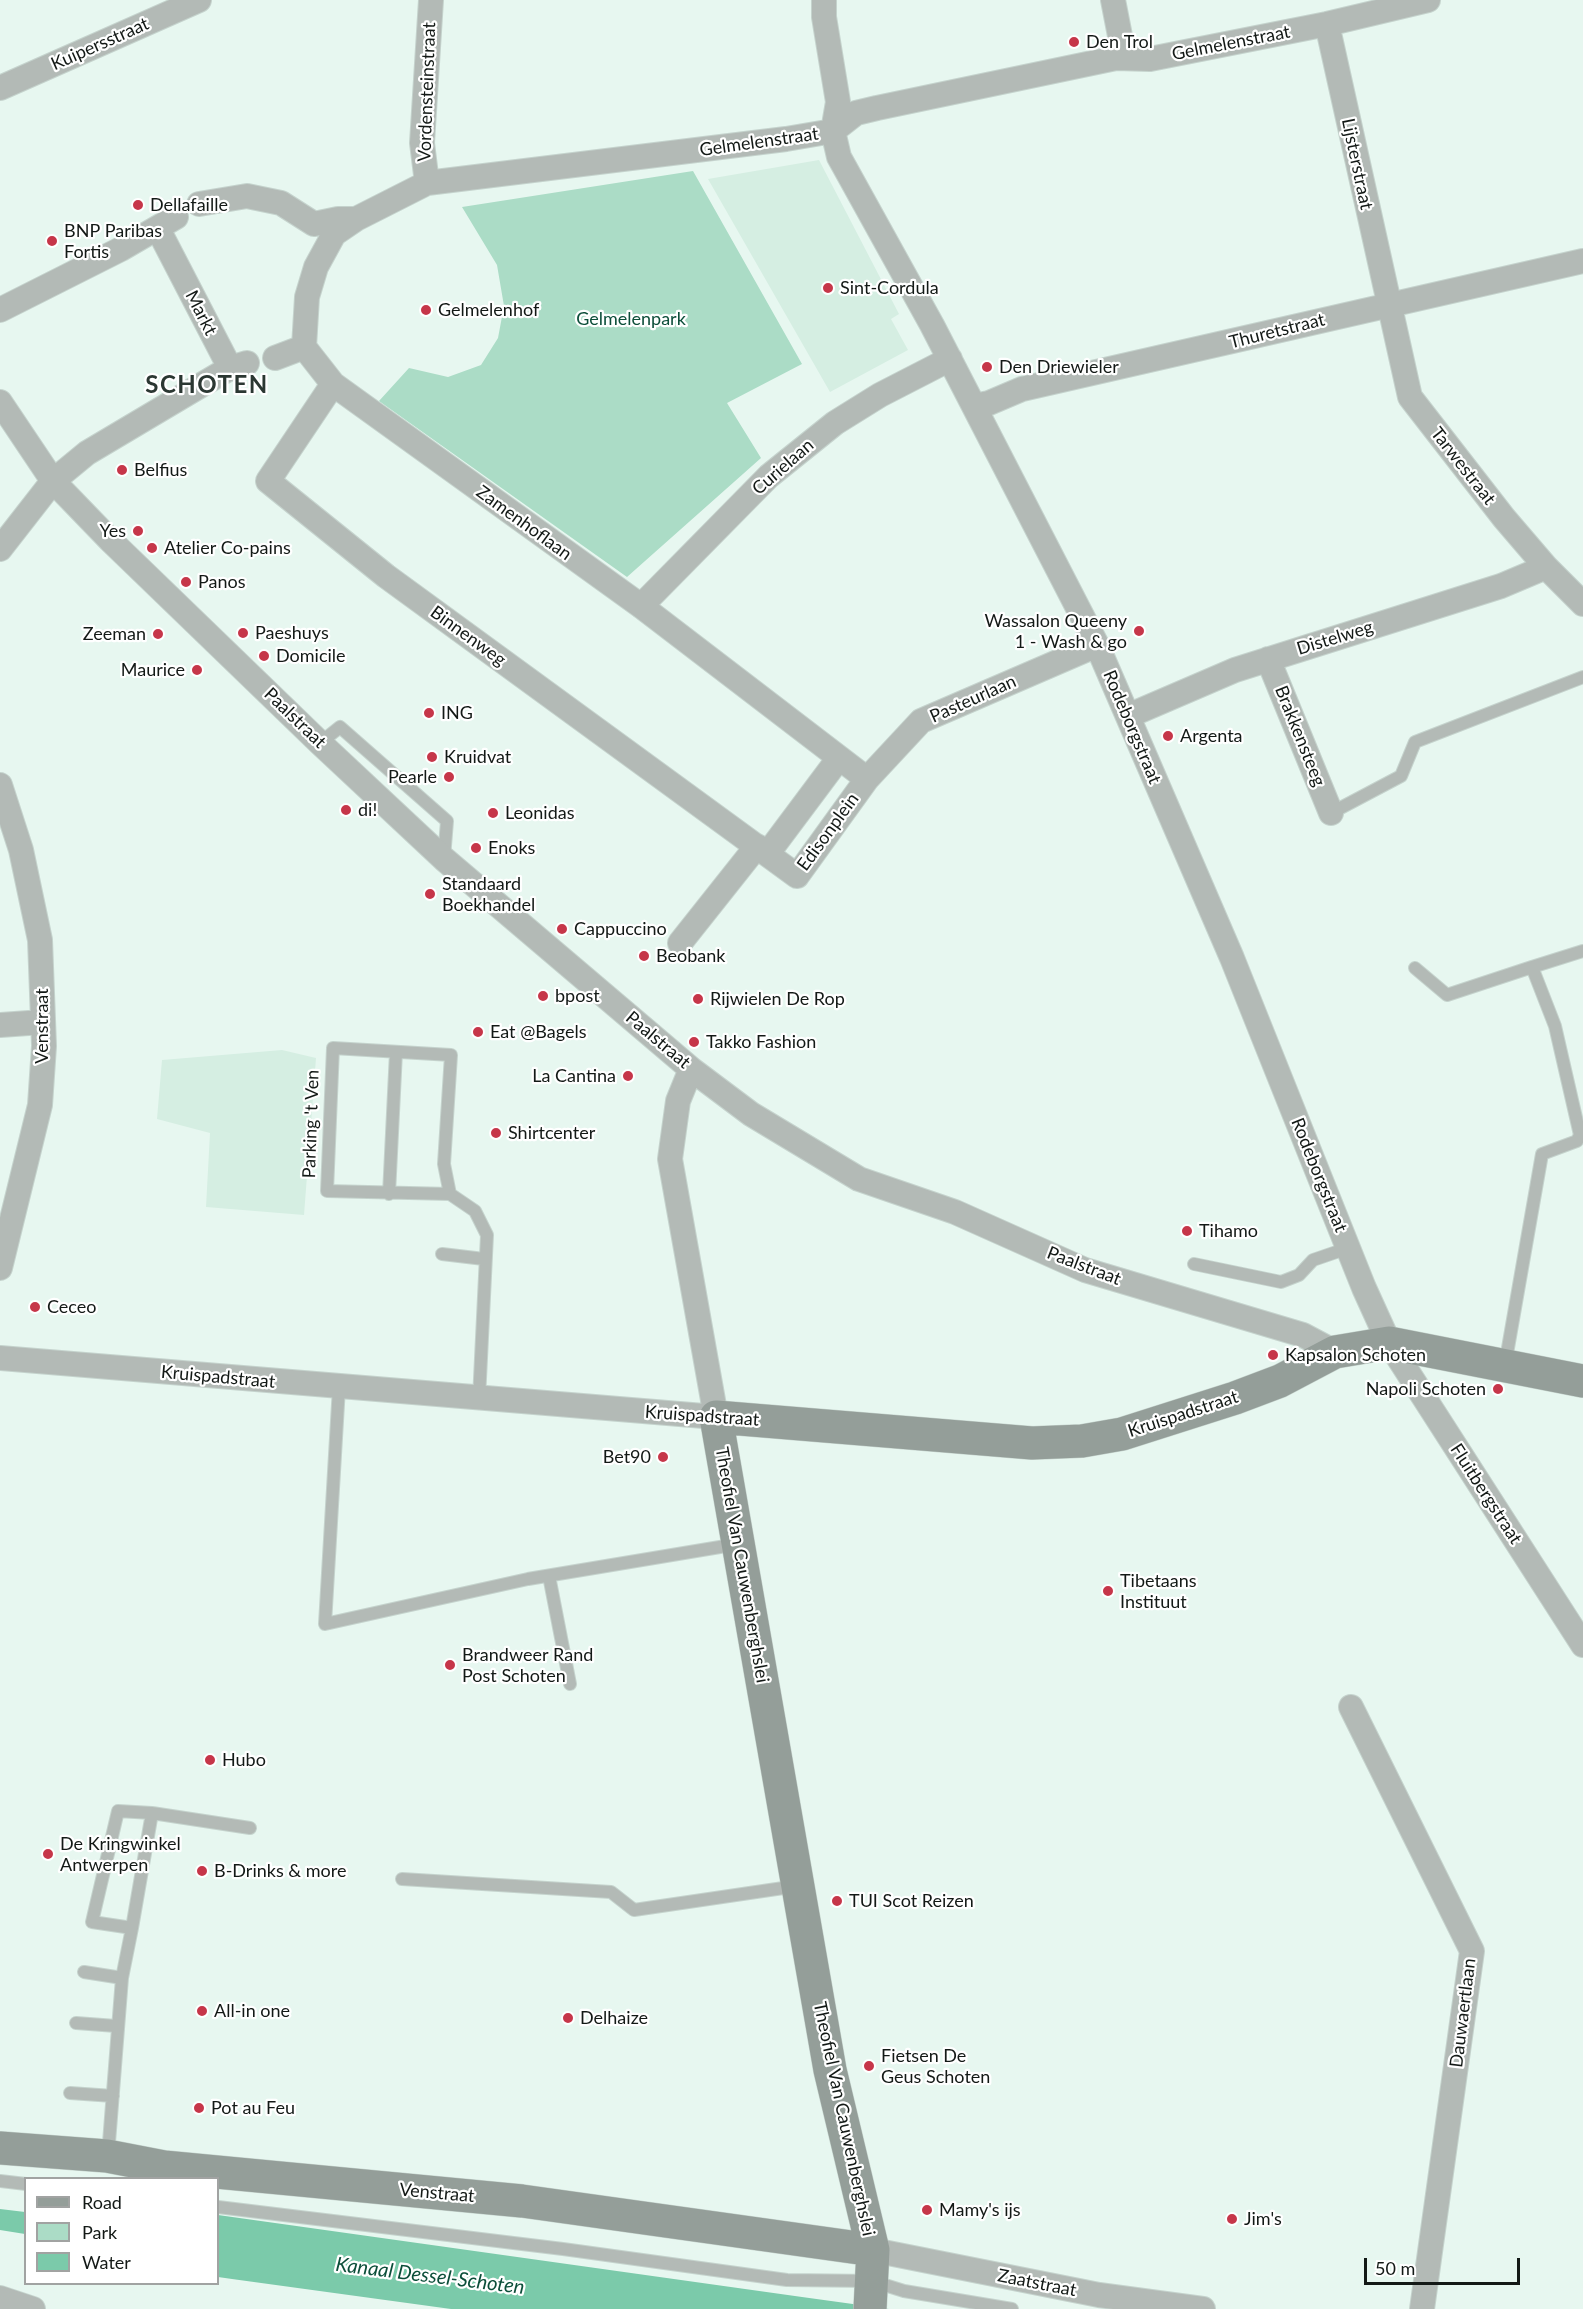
<!DOCTYPE html>
<html>
<head>
<meta charset="utf-8">
<style>
  body { margin:0 }
  #map { position:relative; width:1583px; height:2309px; overflow:hidden; background:#e7f7f0; font-family:Lato,sans-serif }
  canvas { display:block }
  .legend { position:absolute; left:24px; top:2177px; width:195px; height:108px; box-sizing:border-box; background:#fff; border:2px solid #a1a3a2; margin:0; padding:8px 10px; list-style:none; font-size:18px; color:#131916 }
  .legend li { display:flex; align-items:center; gap:12px; height:30px }
  .legend b { width:30px; border:2px solid #a1a3a2 }
  .scale { position:absolute; left:1364px; top:2258px; width:156px; height:27px; box-sizing:border-box; border:3px solid #131916; border-top:0; padding-left:8px; font-size:18px; line-height:21px; white-space:nowrap; color:#131916; -webkit-text-stroke:4px #fff; paint-order:stroke }
</style>
</head>
<body>
<div id="map">
<canvas width="1583" height="2309"></canvas>
<ul class="legend">
<li><b style="height:8px;background:#949e99"></b>Road</li>
<li><b style="height:16px;background:#abdcc6"></b>Park</li>
<li><b style="height:16px;background:#7bcaaa"></b>Water</li>
</ul>
<div class="scale">50 m</div>
</div>
<script>
const ctx = document.querySelector('canvas').getContext('2d');
ctx.lineJoin = 'round';
function fillPath(path, color) { ctx.fillStyle = color; ctx.fill(path, 'evenodd'); }
const shape = rows => new Path2D(rows.map(r => 'M' + r).join(''));
function strokePath(path, color, width, dash) { ctx.strokeStyle = color; ctx.lineWidth = width; ctx.lineCap = dash ? 'butt' : 'round'; ctx.setLineDash(dash || []); ctx.stroke(path); }
function write(font, color, halo, rows, align = 'center') {
  ctx.font = font + ' Lato,sans-serif'; ctx.lineWidth = 4.5; ctx.setLineDash([]); ctx.textBaseline = 'middle'; ctx.strokeStyle = halo; ctx.fillStyle = color; for (const [text, x, y, turn = 0] of rows) {
    ctx.save(); ctx.translate(x, y); ctx.rotate((+turn || 0) * Math.PI / 180); ctx.textAlign = isNaN(turn) ? turn : align; if (halo) ctx.strokeText(text, 0, 0); ctx.fillText(text, 0, 0); ctx.restore();
  }
}
fillPath(shape([
  [819,160,899,314,891,319,908,350,830,392,708,179],
  [282,1050,316,1058,304,1215,206,1207,210,1133,157,1119,162,1060]
]), '#d5eee2');
fillPath(shape([
  [693,171,802,364,727,403,761,458,627,577,379,401,409,368,448,377,481,365,498,338,504,306,497,265,462,207]
]), '#abdcc6');
fillPath(shape([
  [0,2209,25,2212,25,2234,0,2230],
  [218,2215,802,2297,889,2309,451,2309,232,2279,218,2277]
]), '#7bcaaa');
const lane = shape([
  [320,743,340,727,447,821,444,858],
  [1331,813,1401,776,1415,742,1583,677],
  [1532,967,1583,951],
  [1415,968,1447,995,1532,967,1555,1026,1580,1135,1577,1141,1542,1154,1505,1365],
  [333,1048,451,1055,444,1164,450,1194,327,1191,333,1048],
  [389,1194,396,1052],
  [450,1194,475,1211,487,1235,479,1399],
  [442,1254,484,1259],
  [1194,1264,1281,1282,1299,1275,1313,1260,1348,1248],
  [339,1387,325,1624,528,1579,738,1544],
  [549,1576,570,1684],
  [152,1813,250,1828],
  [402,1879,611,1892,634,1910,797,1886],
  [84,1972,122,1978],
  [76,2023,116,2026],
  [70,2093,113,2096],
  [108,2155,122,1978,132,1928,152,1813,118,1811,92,1922,132,1928],
  [0,2181,26,2184],
  [218,2207,563,2249,787,2280,872,2281,904,2291,1012,2309]
]);
const street = shape([
  [824,0,824,17,838,102,833,131,839,157,932,325,1097,645,1232,958,1364,1288,1389,1343,1583,1645],
  [1113,0,1121,41,1116,58],
  [1327,24,1410,397,1504,518,1546,567,1583,604],
  [0,88,199,0],
  [427,183,422,143,431,0],
  [199,204,247,196,281,203,314,224,338,219,353,219],
  [158,229,230,368],
  [0,310,121,249,176,217],
  [275,358,304,347],
  [333,384,268,481,386,576,797,876,867,779,921,721,1097,645],
  [0,402,53,481,110,540,320,743,444,859,691,1069,751,1114,859,1179,955,1212,1085,1270,1303,1335,1335,1352],
  [974,406,989,403,1022,389,1583,261],
  [0,549,53,481,87,453,230,368,247,363],
  [641,606,769,476,835,423,880,395,950,359],
  [1268,659,1331,813],
  [1128,716,1235,670,1501,586,1546,567],
  [867,779,641,606,333,384,304,347,307,297,316,267,334,234,356,219,427,183,786,139,833,131,856,113,877,108,1116,58,1150,59,1327,24,1428,0],
  [0,785,21,850,40,940,44,1046,40,1105,0,1268],
  [768,853,839,758],
  [680,943,757,846],
  [0,1025,43,1022],
  [0,1358,716,1417,670,1159,678,1101,691,1069],
  [1351,1707,1472,1951,1422,2309],
  [873,2250,1099,2295,1203,2309],
  [0,2298,33,2309]
]);
const secondary = shape([
  [0,2148,107,2156,164,2167,522,2201,873,2250],
  [870,2309,873,2250,830,2070,716,1417,1032,1443,1082,1441,1122,1434,1235,1398,1280,1381,1335,1352,1389,1343,1583,1381]
]);
strokePath(lane, '#c5d3cd', 14);
strokePath(street, '#c5d3cd', 26);
strokePath(secondary, '#c5d3cd', 34);
strokePath(lane, '#b3bab6', 12);
strokePath(street, '#b3bab6', 24);
strokePath(secondary, '#949e99', 33);
for (const [x, y, r, color] of [
  [1074,42,6,"#c63649"],
  [138,205,6,"#c63649"],
  [52,241,6,"#c63649"],
  [828,288,6,"#c63649"],
  [426,310,6,"#c63649"],
  [987,367,6,"#c63649"],
  [122,470,6,"#c63649"],
  [138,531,6,"#c63649"],
  [152,548,6,"#c63649"],
  [186,582,6,"#c63649"],
  [1139,631,6,"#c63649"],
  [243,633,6,"#c63649"],
  [158,634,6,"#c63649"],
  [264,656,6,"#c63649"],
  [197,670,6,"#c63649"],
  [429,713,6,"#c63649"],
  [1168,736,6,"#c63649"],
  [432,757,6,"#c63649"],
  [449,777,6,"#c63649"],
  [346,810,6,"#c63649"],
  [493,813,6,"#c63649"],
  [476,848,6,"#c63649"],
  [430,894,6,"#c63649"],
  [562,929,6,"#c63649"],
  [644,956,6,"#c63649"],
  [543,996,6,"#c63649"],
  [698,999,6,"#c63649"],
  [478,1032,6,"#c63649"],
  [694,1042,6,"#c63649"],
  [628,1076,6,"#c63649"],
  [496,1133,6,"#c63649"],
  [1187,1231,6,"#c63649"],
  [35,1307,6,"#c63649"],
  [1273,1355,6,"#c63649"],
  [1498,1389,6,"#c63649"],
  [663,1457,6,"#c63649"],
  [1108,1591,6,"#c63649"],
  [450,1665,6,"#c63649"],
  [210,1760,6,"#c63649"],
  [48,1854,6,"#c63649"],
  [202,1871,6,"#c63649"],
  [837,1901,6,"#c63649"],
  [202,2011,6,"#c63649"],
  [568,2018,6,"#c63649"],
  [869,2066,6,"#c63649"],
  [199,2108,6,"#c63649"],
  [927,2210,6,"#c63649"],
  [1232,2219,6,"#c63649"]
]) { const dot = new Path2D(); dot.arc(x, y, r, 0, 2 * Math.PI); ctx.fillStyle = color; ctx.fill(dot); strokePath(dot, '#fff', 2); }
write('18px', '#131916', '#fff', [
  ["Den Trol",1086,42],
  ["Dellafaille",150,205],
  ["BNP Paribas",64,231],
  ["Fortis",64,252],
  ["Sint-Cordula",840,288],
  ["Gelmelenhof",438,310],
  ["Den Driewieler",999,367],
  ["Belfius",134,470],
  ["Yes",126,531,"right"],
  ["Atelier Co-pains",164,548],
  ["Panos",198,582],
  ["Wassalon Queeny",1127,621,"right"],
  ["1 - Wash & go",1127,642,"right"],
  ["Paeshuys",255,633],
  ["Zeeman",146,634,"right"],
  ["Domicile",276,656],
  ["Maurice",185,670,"right"],
  ["ING",441,713],
  ["Argenta",1180,736],
  ["Kruidvat",444,757],
  ["Pearle",437,777,"right"],
  ["di!",358,810],
  ["Leonidas",505,813],
  ["Enoks",488,848],
  ["Standaard",442,884],
  ["Boekhandel",442,905],
  ["Cappuccino",574,929],
  ["Beobank",656,956],
  ["bpost",555,996],
  ["Rijwielen De Rop",710,999],
  ["Eat @Bagels",490,1032],
  ["Takko Fashion",706,1042],
  ["La Cantina",616,1076,"right"],
  ["Shirtcenter",508,1133],
  ["Tihamo",1199,1231],
  ["Ceceo",47,1307],
  ["Kapsalon Schoten",1285,1355],
  ["Napoli Schoten",1486,1389,"right"],
  ["Bet90",651,1457,"right"],
  ["Tibetaans",1120,1581],
  ["Instituut",1120,1602],
  ["Brandweer Rand",462,1655],
  ["Post Schoten",462,1676],
  ["Hubo",222,1760],
  ["De Kringwinkel",60,1844],
  ["Antwerpen",60,1865],
  ["B-Drinks & more",214,1871],
  ["TUI Scot Reizen",849,1901],
  ["All-in one",214,2011],
  ["Delhaize",580,2018],
  ["Fietsen De",881,2056],
  ["Geus Schoten",881,2077],
  ["Pot au Feu",211,2108],
  ["Mamy's ijs",939,2210],
  ["Jim's",1244,2219]
], 'left');
write('18px', '#131916', '#fff', [
  ["Gelmelenstraat",1231,43,-11],
  ["Kuipersstraat",100,44,-24],
  ["Vordensteinstraat",427,92,-88],
  ["Gelmelenstraat",759,142,-8],
  ["Lijsterstraat",1357,164,78],
  ["Markt",201,313,63],
  ["Thuretstraat",1277,331,-14],
  ["Tarwestraat",1463,466,52],
  ["Curielaan",783,467,-41],
  ["Zamenhoflaan",524,523,36],
  ["Binnenweg",468,636,36],
  ["Distelweg",1335,638,-17],
  ["Pasteurlaan",973,699,-24],
  ["Paalstraat",295,718,44],
  ["Rodeborgstraat",1132,727,67],
  ["Brakkensteeg",1300,736,68],
  ["Edisonplein",828,832,-54],
  ["Venstraat",42,1026,-90],
  ["Paalstraat",658,1040,40],
  ["Parking 't Ven",311,1124,-88],
  ["Rodeborgstraat",1319,1175,68],
  ["Paalstraat",1084,1266,21],
  ["Kruispadstraat",218,1377,5],
  ["Kruispadstraat",1183,1414,-18],
  ["Kruispadstraat",702,1416,4],
  ["Fluitbergstraat",1486,1494,57],
  ["Theofiel Van Cauwenberghslei",742,1565,80],
  ["Dauwaertlaan",1463,2013,-83],
  ["Theofiel Van Cauwenberghslei",844,2119,78],
  ["Venstraat",437,2193,5],
  ["Zaatstraat",1037,2283,11]
]);
write('18px', '#0c4e39', '#fff', [
  ["Gelmelenpark",631,319]
]);
write('italic 20px', '#0b4e39', '#fff', [
  ["Kanaal Dessel-Schoten",430,2276,7]
]);
ctx.letterSpacing = '1.5px';
write('bold 24px', '#2b3732', '#fff', [
  ["SCHOTEN",207,385]
]);
ctx.letterSpacing = '0px';
</script>
</body>
</html>
